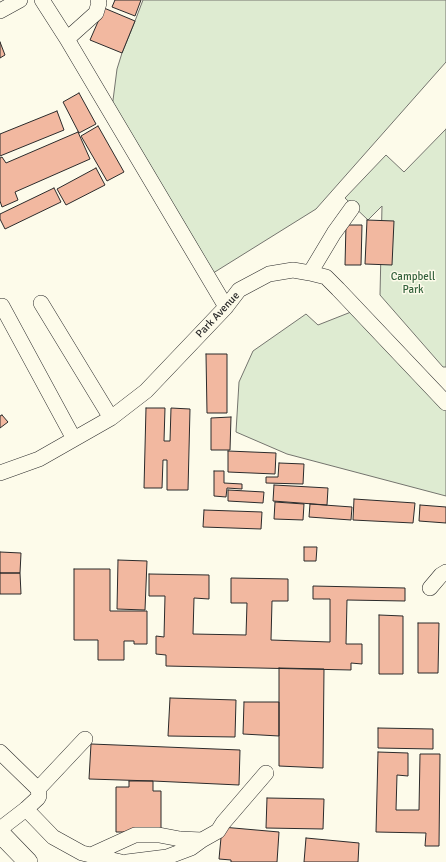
<!DOCTYPE html>
<html>
<head>
<meta charset="utf-8">
<style>
  body { margin:0 }
  canvas { display:block; background:#fdfbea }
</style>
</head>
<body>
<canvas width="446" height="862"></canvas>
<script>
const ctx = document.querySelector('canvas').getContext('2d');
ctx.lineJoin = 'round';
function fillPath(path, color) { ctx.fillStyle = color; ctx.fill(path, 'evenodd'); }
const shape = rows => new Path2D(rows.map(r => 'M' + r).join(''));
function strokePath(path, color, width, dash) { ctx.strokeStyle = color; ctx.lineWidth = width; ctx.lineCap = dash ? 'butt' : 'round'; ctx.setLineDash(dash || []); ctx.stroke(path); }
function write(font, color, halo, rows, align = 'center') {
  ctx.font = font + ' Signika,sans-serif'; ctx.lineWidth = 3; ctx.setLineDash([]); ctx.textBaseline = 'middle'; ctx.strokeStyle = halo; ctx.fillStyle = color; for (const [text, x, y, turn = 0] of rows) {
    ctx.save(); ctx.translate(x, y); ctx.rotate((+turn || 0) * Math.PI / 180); ctx.textAlign = isNaN(turn) ? turn : align; if (halo) ctx.strokeText(text, 0, 0); ctx.fillText(text, 0, 0); ctx.restore();
  }
}
const green = shape([
  [143,0,446,0,446,62,316,209,210,275,112,108,117,69,122,53,135,21,143,0],
  [446,129,446,367,443,367,380,295,382,206,368,220,345,198,386,155,404,172,446,129],
  [351,312,446,409,446,496,287,454,236,432,239,382,253,351,306,314,318,325,351,312]
]);
fillPath(green, '#deebd1');
strokePath(green, '#74746e', 1);
const building = shape([
  [115,0,141,0,135,16,112,7,115,0],
  [104,8,135,21,122,53,90,40,104,8],
  [0,42,5,55,0,58,0,42],
  [79,93,96,124,79,133,63,102,79,93],
  [57,111,64,130,0,156,0,134,57,111],
  [98,126,124,172,107,181,81,136,98,126],
  [78,132,90,159,15,192,18,200,2,207,0,201,0,158,2,157,6,163,78,132],
  [96,168,105,185,66,205,57,189,96,168],
  [54,188,61,202,5,229,0,219,0,214,54,188],
  [367,220,394,221,392,265,365,264,367,220],
  [346,225,362,225,361,265,345,265,346,225],
  [206,354,227,354,227,413,207,413,206,354],
  [146,408,165,408,164,441,170,441,171,408,190,409,188,490,167,490,167,460,163,460,162,488,144,488,146,408],
  [2,415,8,422,0,428,0,416,2,415],
  [231,417,230,450,211,450,211,418,231,417],
  [228,451,276,453,275,474,228,472,228,451],
  [279,463,304,464,303,484,266,483,266,477,278,477,279,463],
  [214,471,224,471,224,483,242,484,242,489,227,488,226,497,214,496,214,471],
  [274,485,328,488,327,505,273,501,274,485],
  [228,490,264,492,263,503,228,501,228,490],
  [354,499,415,503,413,523,353,520,354,499],
  [275,502,304,504,303,520,274,519,275,502],
  [310,504,352,507,351,520,309,517,310,504],
  [420,505,446,507,446,523,419,521,420,505],
  [204,510,262,512,261,529,203,527,204,510],
  [304,547,317,547,316,561,304,561,304,547],
  [0,552,21,553,20,573,0,573,0,552],
  [118,560,147,561,145,610,117,609,118,560],
  [74,569,110,569,110,611,147,611,147,644,134,644,134,641,124,641,124,660,98,660,98,640,74,640,74,569],
  [0,573,20,573,21,594,0,594,0,573],
  [149,574,209,575,209,599,194,598,193,634,246,635,247,603,231,603,231,578,288,579,288,601,272,601,271,640,330,642,330,599,313,599,313,586,405,588,405,601,347,600,346,644,362,644,362,664,351,663,351,670,166,666,166,655,156,654,156,636,164,637,165,596,149,596,149,574],
  [379,615,403,616,403,674,379,674,379,615],
  [418,623,439,623,438,673,418,673,418,623],
  [279,668,324,669,323,768,279,766,279,668],
  [170,698,236,700,235,737,168,736,170,698],
  [244,702,279,702,279,736,243,734,244,702],
  [378,728,433,729,433,749,378,748,378,728],
  [91,744,240,750,239,785,153,781,89,779,91,744],
  [378,752,408,753,408,776,397,775,396,810,419,810,420,754,440,754,439,846,425,846,426,833,376,832,378,752],
  [129,781,153,781,153,791,161,791,161,832,116,832,116,787,129,787,129,781],
  [267,798,324,799,323,829,266,828,267,798],
  [222,827,279,832,277,862,231,862,231,860,219,859,222,827],
  [306,838,359,843,358,862,304,862,306,838]
]);
fillPath(building, '#f2b8a0');
strokePath(building, '#2b2b2b', 1);
const minor = shape([
  [42,0,67,39,226,307],
  [0,11,20,0],
  [67,39,96,13,99,3,98,0],
  [310,273,334,233,352,208],
  [41,303,111,418],
  [2,306,74,439],
  [0,473,39,459,111,418,146,391,226,307,239,290,269,274,293,270,310,273,326,277,338,289,446,403],
  [430,588,441,575,446,572],
  [0,752,38,789,39,796,38,798,26,809,0,829],
  [38,789,85,739],
  [26,809,53,837,82,853,121,862],
  [91,855,135,835,159,835,180,839,202,840],
  [127,862,167,857,191,848,202,840,218,831,223,823,266,773]
]);
const major = shape([
  [0,833,28,862]
]);
strokePath(minor, '#2b2b2b', 16);
strokePath(major, '#2b2b2b', 20);
strokePath(minor, '#fdfbea', 15);
strokePath(major, '#fdfbea', 19);
write('11px', '#34623c', '#fdfbea', [
  ["Campbell",413,277],
  ["Park",413,290]
]);
write('11px', '#2b2b2b', '#fdfbea', [
  ["Park Avenue",218,315,-47]
]);
</script>
</body>
</html>
